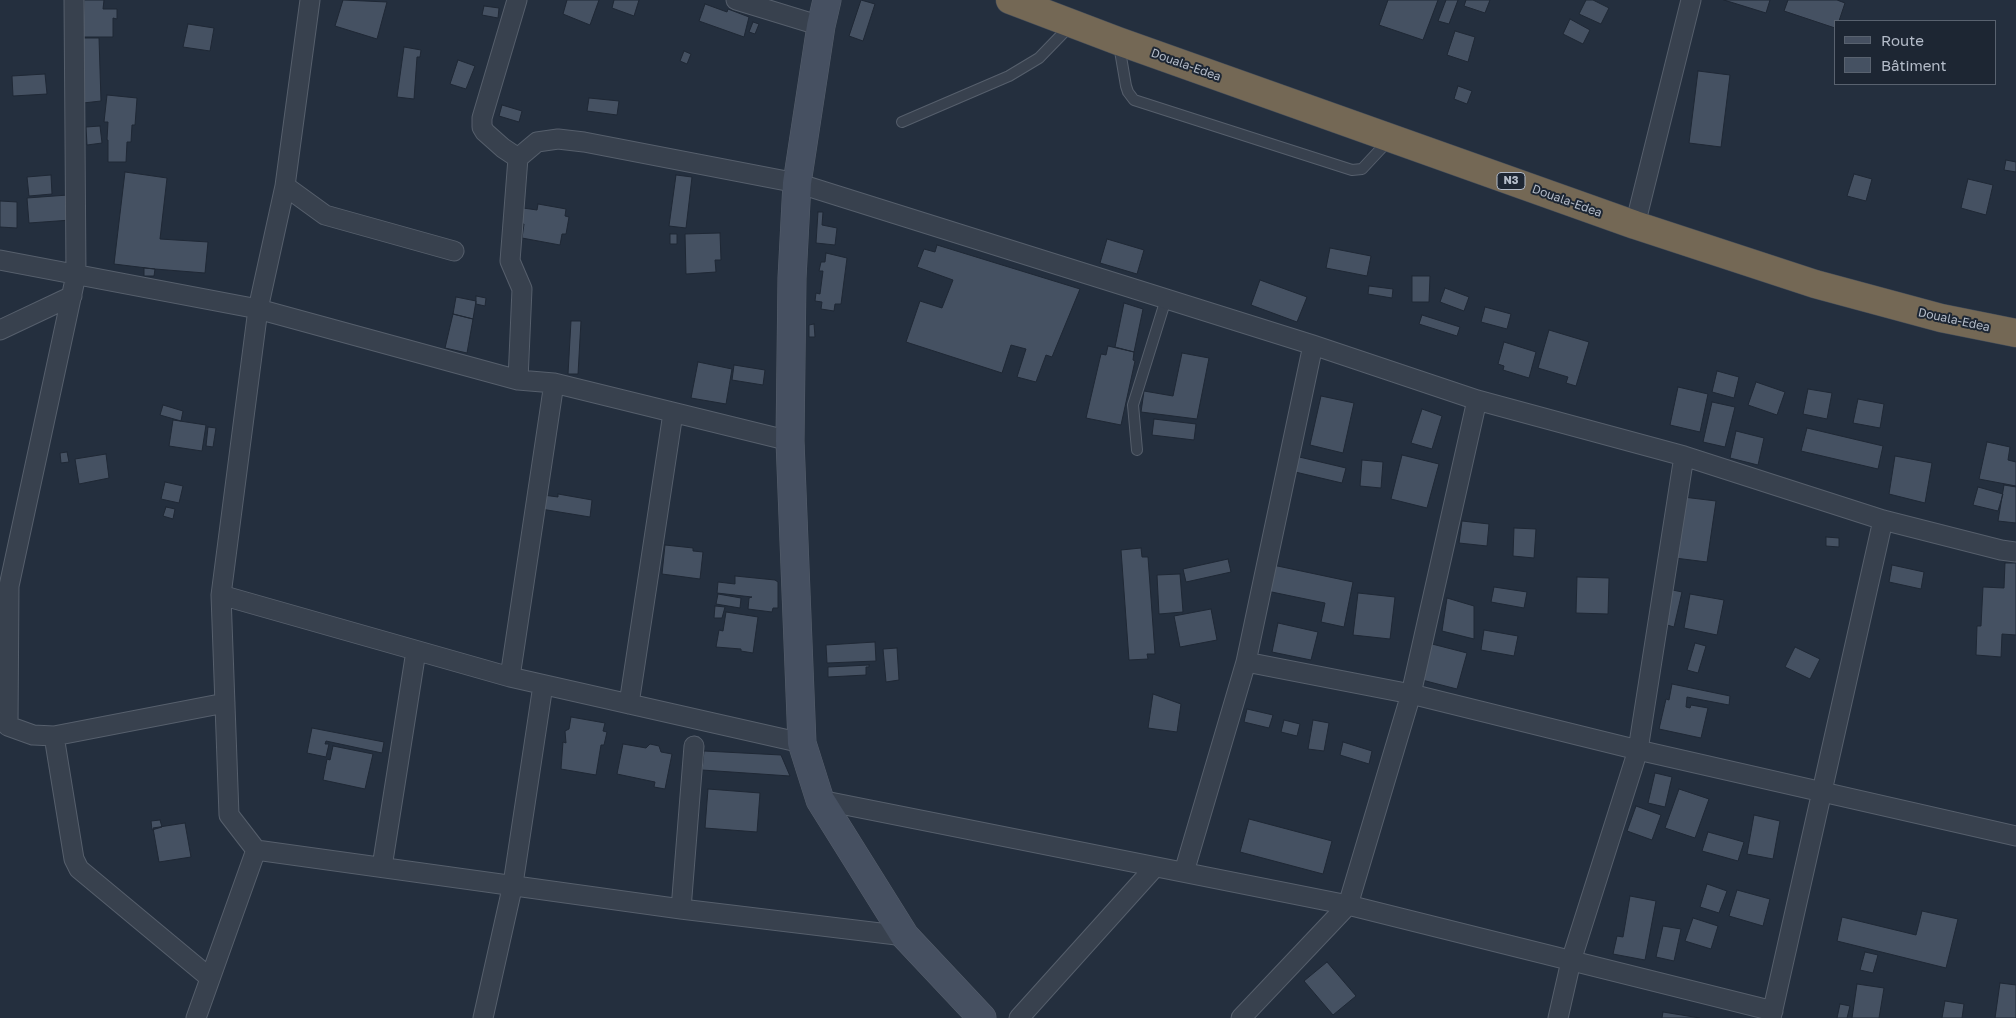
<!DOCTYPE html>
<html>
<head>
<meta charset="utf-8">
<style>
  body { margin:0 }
  #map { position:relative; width:2016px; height:1018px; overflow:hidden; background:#242f3e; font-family:"Golos Text",sans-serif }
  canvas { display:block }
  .legend { position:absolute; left:1834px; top:20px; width:162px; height:65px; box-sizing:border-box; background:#1d2633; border:1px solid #59626f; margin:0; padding:6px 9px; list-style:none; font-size:15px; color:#b4bcc9 }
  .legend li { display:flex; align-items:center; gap:10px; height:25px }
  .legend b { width:25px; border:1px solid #59626f }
</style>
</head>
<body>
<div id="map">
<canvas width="2016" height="1018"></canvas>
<ul class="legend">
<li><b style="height:6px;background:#465061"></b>Route</li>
<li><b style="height:14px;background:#455162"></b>Bâtiment</li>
</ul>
</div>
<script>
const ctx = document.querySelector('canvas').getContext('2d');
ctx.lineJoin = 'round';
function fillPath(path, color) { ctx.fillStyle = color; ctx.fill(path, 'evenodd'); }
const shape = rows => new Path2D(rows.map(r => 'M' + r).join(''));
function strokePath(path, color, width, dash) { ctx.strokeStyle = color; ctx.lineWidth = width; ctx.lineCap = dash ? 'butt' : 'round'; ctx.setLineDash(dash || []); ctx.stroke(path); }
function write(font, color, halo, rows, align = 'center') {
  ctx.font = font + ' "Golos Text",sans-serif'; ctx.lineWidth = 4; ctx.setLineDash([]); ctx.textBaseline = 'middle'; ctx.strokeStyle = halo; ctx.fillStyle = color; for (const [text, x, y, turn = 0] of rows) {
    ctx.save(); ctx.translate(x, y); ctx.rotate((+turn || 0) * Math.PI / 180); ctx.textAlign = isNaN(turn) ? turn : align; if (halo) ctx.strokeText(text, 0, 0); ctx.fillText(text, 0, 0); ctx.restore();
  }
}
const building = shape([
  [84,0,104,0,103,9,117,9,117,19,113,18,113,37,83,37,84,0],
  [343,0,387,2,377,39,335,26,343,0],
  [567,0,599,0,590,25,563,14,567,0],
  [614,0,639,0,634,16,612,8,614,0],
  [861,0,875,4,863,41,849,36,861,0],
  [1388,0,1438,0,1423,40,1379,25,1388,0],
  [1446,0,1458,0,1449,24,1438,21,1446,0],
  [1466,0,1490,0,1485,13,1464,6,1466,0],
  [1586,0,1593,0,1609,8,1601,24,1579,14,1586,0],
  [1724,0,1770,0,1766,13,1724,0],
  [1788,0,1837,0,1845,3,1839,21,1835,21,1835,28,1784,11,1788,0],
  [705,4,727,12,728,9,749,17,744,37,699,21,705,4],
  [484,6,499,8,498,18,482,15,484,6],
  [1570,19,1590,30,1583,44,1563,34,1570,19],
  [753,22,759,24,755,34,749,32,753,22],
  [188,24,214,28,210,51,183,47,188,24],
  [1455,31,1475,37,1468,62,1447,55,1455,31],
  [81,38,99,38,101,101,83,103,81,38],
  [404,47,421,50,420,57,417,57,414,99,397,97,404,47],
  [684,51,691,54,687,64,680,61,684,51],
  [458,60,475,66,466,89,450,84,458,60],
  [1698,71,1730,75,1721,147,1689,143,1698,71],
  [45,74,47,94,13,96,12,76,45,74],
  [1458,86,1472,91,1467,104,1454,99,1458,86],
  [107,95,137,98,135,125,132,125,131,142,127,142,126,162,108,162,108,140,107,140,108,122,104,122,107,95],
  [589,98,619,101,617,115,587,111,589,98],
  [502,105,522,111,519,122,499,116,502,105],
  [100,126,102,143,87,145,86,127,100,126],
  [2006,160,2016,162,2016,172,2004,170,2006,160],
  [125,172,167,178,160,239,208,242,205,273,155,269,114,264,125,172],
  [1854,174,1872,179,1866,201,1847,196,1854,174],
  [51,175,52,194,29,196,27,177,51,175],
  [676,175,692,177,686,228,669,226,676,175],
  [1968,179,1993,185,1986,215,1961,208,1968,179],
  [68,195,71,220,29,223,27,198,68,195],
  [0,201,17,202,17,228,0,227,0,201],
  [538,204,566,209,565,216,569,217,566,234,562,234,560,245,522,238,524,224,520,224,523,208,537,210,538,204],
  [818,212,823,212,822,225,837,228,835,245,816,243,818,212],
  [720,233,721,260,715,260,716,272,686,274,685,234,720,233],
  [670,234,677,234,677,244,670,244,670,234],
  [1107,239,1144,250,1137,274,1100,263,1107,239],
  [937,245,1080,289,1052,357,1046,355,1036,382,1017,377,1026,349,1011,345,1002,373,906,342,920,301,942,308,953,280,917,267,924,249,935,252,937,245],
  [1330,248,1371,256,1367,276,1326,268,1330,248],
  [826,253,847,258,841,304,835,304,834,311,821,309,822,302,815,301,816,293,820,294,823,271,819,271,821,262,825,262,826,253],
  [144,268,155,269,154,276,144,276,144,268],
  [1412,276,1430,276,1429,302,1412,302,1412,276],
  [1260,280,1307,297,1297,322,1251,305,1260,280],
  [1369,286,1393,289,1392,298,1368,294,1369,286],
  [1445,288,1469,297,1464,311,1440,302,1445,288],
  [476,296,486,298,485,306,476,304,476,296],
  [456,297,476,301,473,319,453,314,456,297],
  [1124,303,1143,309,1134,352,1115,347,1124,303],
  [1485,307,1511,314,1507,329,1481,322,1485,307],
  [453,314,473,319,467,353,445,348,453,314],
  [1422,315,1460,327,1457,336,1419,324,1422,315],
  [571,321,581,321,578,374,568,374,571,321],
  [814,324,815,337,809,337,809,325,814,324],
  [1549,330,1589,342,1576,386,1566,383,1568,377,1538,368,1549,330],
  [1504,342,1536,352,1529,378,1503,370,1504,366,1498,364,1504,342],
  [1108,346,1134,352,1133,360,1135,361,1121,425,1086,418,1101,354,1106,355,1108,346],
  [1182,353,1209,358,1197,419,1141,412,1144,391,1173,396,1182,353],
  [698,362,732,369,726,404,691,398,698,362],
  [734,365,765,370,763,385,732,380,734,365],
  [1717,371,1739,377,1734,398,1712,392,1717,371],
  [1756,382,1785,392,1777,415,1748,405,1756,382],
  [1678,387,1708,394,1700,432,1670,425,1678,387],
  [1808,389,1832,393,1827,419,1803,414,1808,389],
  [1321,396,1354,403,1343,453,1310,445,1321,396],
  [1858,399,1884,404,1880,428,1853,423,1858,399],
  [1712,402,1735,407,1725,447,1703,442,1712,402],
  [163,405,183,411,181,421,160,415,163,405],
  [1422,409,1442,416,1432,449,1411,443,1422,409],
  [1154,419,1196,424,1194,440,1152,435,1154,419],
  [173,420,206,425,202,451,169,446,173,420],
  [208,427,216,428,213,447,206,446,208,427],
  [1807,428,1883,446,1878,469,1801,451,1807,428],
  [1736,431,1764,438,1758,465,1730,458,1736,431],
  [1987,442,2010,447,2008,460,2016,462,2016,486,1979,479,1987,442],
  [67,452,69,462,61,463,60,453,67,452],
  [106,454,109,478,79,484,75,459,106,454],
  [1402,455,1439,464,1427,508,1391,499,1402,455],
  [1295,456,1346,468,1342,483,1291,471,1295,456],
  [1895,456,1932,463,1925,503,1889,494,1895,456],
  [1362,460,1383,462,1381,488,1360,486,1362,460],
  [165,482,183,486,179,503,161,499,165,482],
  [2004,485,2016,487,2016,523,1998,521,2004,485],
  [1978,487,2003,494,1998,511,1973,505,1978,487],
  [558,494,592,500,590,517,541,509,543,495,558,497,558,494],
  [1683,497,1716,501,1707,562,1675,558,1683,497],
  [166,507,175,509,173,519,163,516,166,507],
  [1462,521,1489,524,1487,546,1459,543,1462,521],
  [1514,528,1536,529,1534,558,1513,556,1514,528],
  [1826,537,1839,538,1839,547,1826,546,1826,537],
  [665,545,693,548,693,551,703,552,700,579,662,574,665,545],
  [1141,548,1142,557,1148,557,1155,654,1147,654,1148,659,1129,660,1121,550,1141,548],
  [1228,559,1231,572,1186,582,1183,569,1228,559],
  [2005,563,2016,563,2016,635,2002,634,2001,657,1976,655,1977,626,1981,626,1983,587,2004,588,2005,563],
  [1268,564,1353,582,1344,627,1321,622,1325,603,1262,590,1268,564],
  [1892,565,1924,572,1921,589,1889,582,1892,565],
  [1180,574,1183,612,1159,614,1157,575,1180,574],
  [735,576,775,580,778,582,778,608,773,608,772,612,748,609,749,598,752,597,717,593,718,582,735,584,735,576],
  [1577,577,1609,578,1608,614,1576,613,1577,577],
  [1494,587,1527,592,1524,608,1491,602,1494,587],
  [1668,589,1682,592,1674,627,1660,623,1668,589],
  [1358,593,1395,597,1390,639,1353,635,1358,593],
  [718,594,741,598,740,608,716,604,718,594],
  [1690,594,1724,600,1717,635,1684,628,1690,594],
  [1447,598,1474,606,1474,639,1442,631,1447,598],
  [715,606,725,607,722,618,714,618,715,606],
  [1211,609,1217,640,1180,647,1174,616,1211,609],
  [726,612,758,617,753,653,741,651,741,649,716,647,719,630,723,631,726,612],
  [1278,623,1318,632,1311,660,1272,652,1278,623],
  [1484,630,1518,636,1514,656,1481,650,1484,630],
  [875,642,876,661,827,663,826,645,875,642],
  [1695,643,1706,646,1698,673,1687,670,1695,643],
  [1432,644,1467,653,1457,689,1422,680,1432,644],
  [1795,647,1820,659,1810,679,1785,667,1795,647],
  [897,648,899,680,886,682,883,649,897,648],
  [869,665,869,667,866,667,866,675,828,677,828,667,869,665],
  [1672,684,1730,696,1729,705,1687,697,1686,707,1690,708,1691,705,1708,708,1701,738,1659,729,1666,699,1669,700,1672,684],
  [1153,694,1181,704,1177,732,1148,728,1153,694],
  [1247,709,1273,715,1269,728,1244,722,1247,709],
  [571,717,605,723,603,731,607,732,604,745,601,745,596,775,561,769,563,742,566,743,565,731,569,729,571,717],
  [1284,720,1300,724,1297,736,1281,732,1284,720],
  [1313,720,1329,723,1324,751,1308,749,1313,720],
  [312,728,384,742,382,753,326,741,325,744,329,744,326,757,307,753,312,728],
  [1343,742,1372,751,1369,764,1340,755,1343,742],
  [623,744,646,748,650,744,659,746,661,752,672,754,665,789,654,787,655,782,617,774,623,744],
  [333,746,373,754,365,789,323,780,327,759,330,760,333,746],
  [704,751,781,755,790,776,702,770,704,751],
  [1655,773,1672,777,1665,807,1648,803,1655,773],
  [708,789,760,793,757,832,705,828,708,789],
  [1679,789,1709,799,1695,838,1665,828,1679,789],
  [1636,806,1661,815,1652,840,1627,831,1636,806],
  [1754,815,1780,821,1773,859,1747,854,1754,815],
  [1249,819,1332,841,1323,874,1240,852,1249,819],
  [160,820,162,827,152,830,151,821,160,820],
  [185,823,191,857,159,862,153,828,185,823],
  [1708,832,1744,842,1738,861,1702,851,1708,832],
  [1707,884,1727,891,1719,913,1700,907,1707,884],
  [1737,890,1770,899,1763,926,1729,916,1737,890],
  [1630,896,1656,901,1645,960,1613,954,1617,936,1623,937,1630,896],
  [1922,911,1958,919,1946,968,1837,941,1842,917,1916,935,1922,911],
  [1693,918,1718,926,1711,949,1685,941,1693,918],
  [1663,926,1681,929,1674,961,1656,957,1663,926],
  [1865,952,1878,955,1873,973,1860,970,1865,952],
  [1327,962,1356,996,1333,1015,1304,981,1327,962],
  [2000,983,2016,985,2016,1018,1995,1018,2000,983],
  [1857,984,1884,988,1879,1018,1852,1018,1857,984],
  [1945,1001,1964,1004,1962,1018,1942,1018,1945,1001],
  [1840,1004,1850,1006,1847,1018,1837,1018,1840,1004],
  [1663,1012,1700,1018,1662,1018,1663,1012]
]);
fillPath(building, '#455162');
strokePath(building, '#1f2835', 1);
const lane = shape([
  [1119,45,1126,86,1128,92,1134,100,1352,170,1362,169,1390,139],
  [902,122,1009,76,1039,58,1070,26],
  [1137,450,1133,405,1166,299]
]);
const street = shape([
  [74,0,76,275,9,586,8,726,33,735,54,736,225,703],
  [517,0,482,118,482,127,485,132,503,148,518,158],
  [736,0,821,26],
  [285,186,325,215,454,251],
  [1635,225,1691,0],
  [0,260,258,309,518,380,554,383,790,441],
  [0,330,72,296],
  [518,380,522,289,510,261,518,158,537,142,558,139,584,142,797,183,1313,345,1477,400,1684,456,1883,520,2001,550,2016,552],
  [221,595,510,677,802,743],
  [1246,662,1411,694,1638,750,2016,836],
  [510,677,554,383],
  [629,704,673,413],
  [54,736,74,859,79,869,210,978],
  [820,800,1348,905,1773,1011],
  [256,850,681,909,905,936],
  [382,867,416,651],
  [1184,872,1246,662,1313,345],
  [681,909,694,746],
  [196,1018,256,850,229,815,221,595,258,309,285,186,310,0],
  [483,1018,513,884,543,685],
  [1019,1018,1155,867],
  [1241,1018,1348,905,1411,694,1477,400],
  [1558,1018,1571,961,1638,750,1684,456],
  [1771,1018,1883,520]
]);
const secondary = shape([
  [827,0,821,26,797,183,792,278,790,441,802,743,820,800,905,936,982,1018]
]);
const highway = shape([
  [1010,0,1118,41,1635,225,1815,284,1941,318,2016,333]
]);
strokePath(lane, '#565f6c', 12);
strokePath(street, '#565f6c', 21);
strokePath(secondary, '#565f6c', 29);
strokePath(highway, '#434c59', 29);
strokePath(lane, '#38414e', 10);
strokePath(street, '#38414e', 19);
strokePath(secondary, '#465061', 28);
strokePath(highway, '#746855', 28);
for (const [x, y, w] of [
  [1511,181,28]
]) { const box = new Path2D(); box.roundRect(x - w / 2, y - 8.5, w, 17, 4); ctx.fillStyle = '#1d2633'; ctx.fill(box); strokePath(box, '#b4bcc9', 1); }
write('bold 11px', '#b4bcc9', null, [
  ["N3",1511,181]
]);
write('12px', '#b4bcc9', '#1d2633', [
  ["Douala-Edea",1186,65,20],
  ["Douala-Edea",1567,201,20],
  ["Douala-Edea",1954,320,12]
]);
</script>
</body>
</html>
